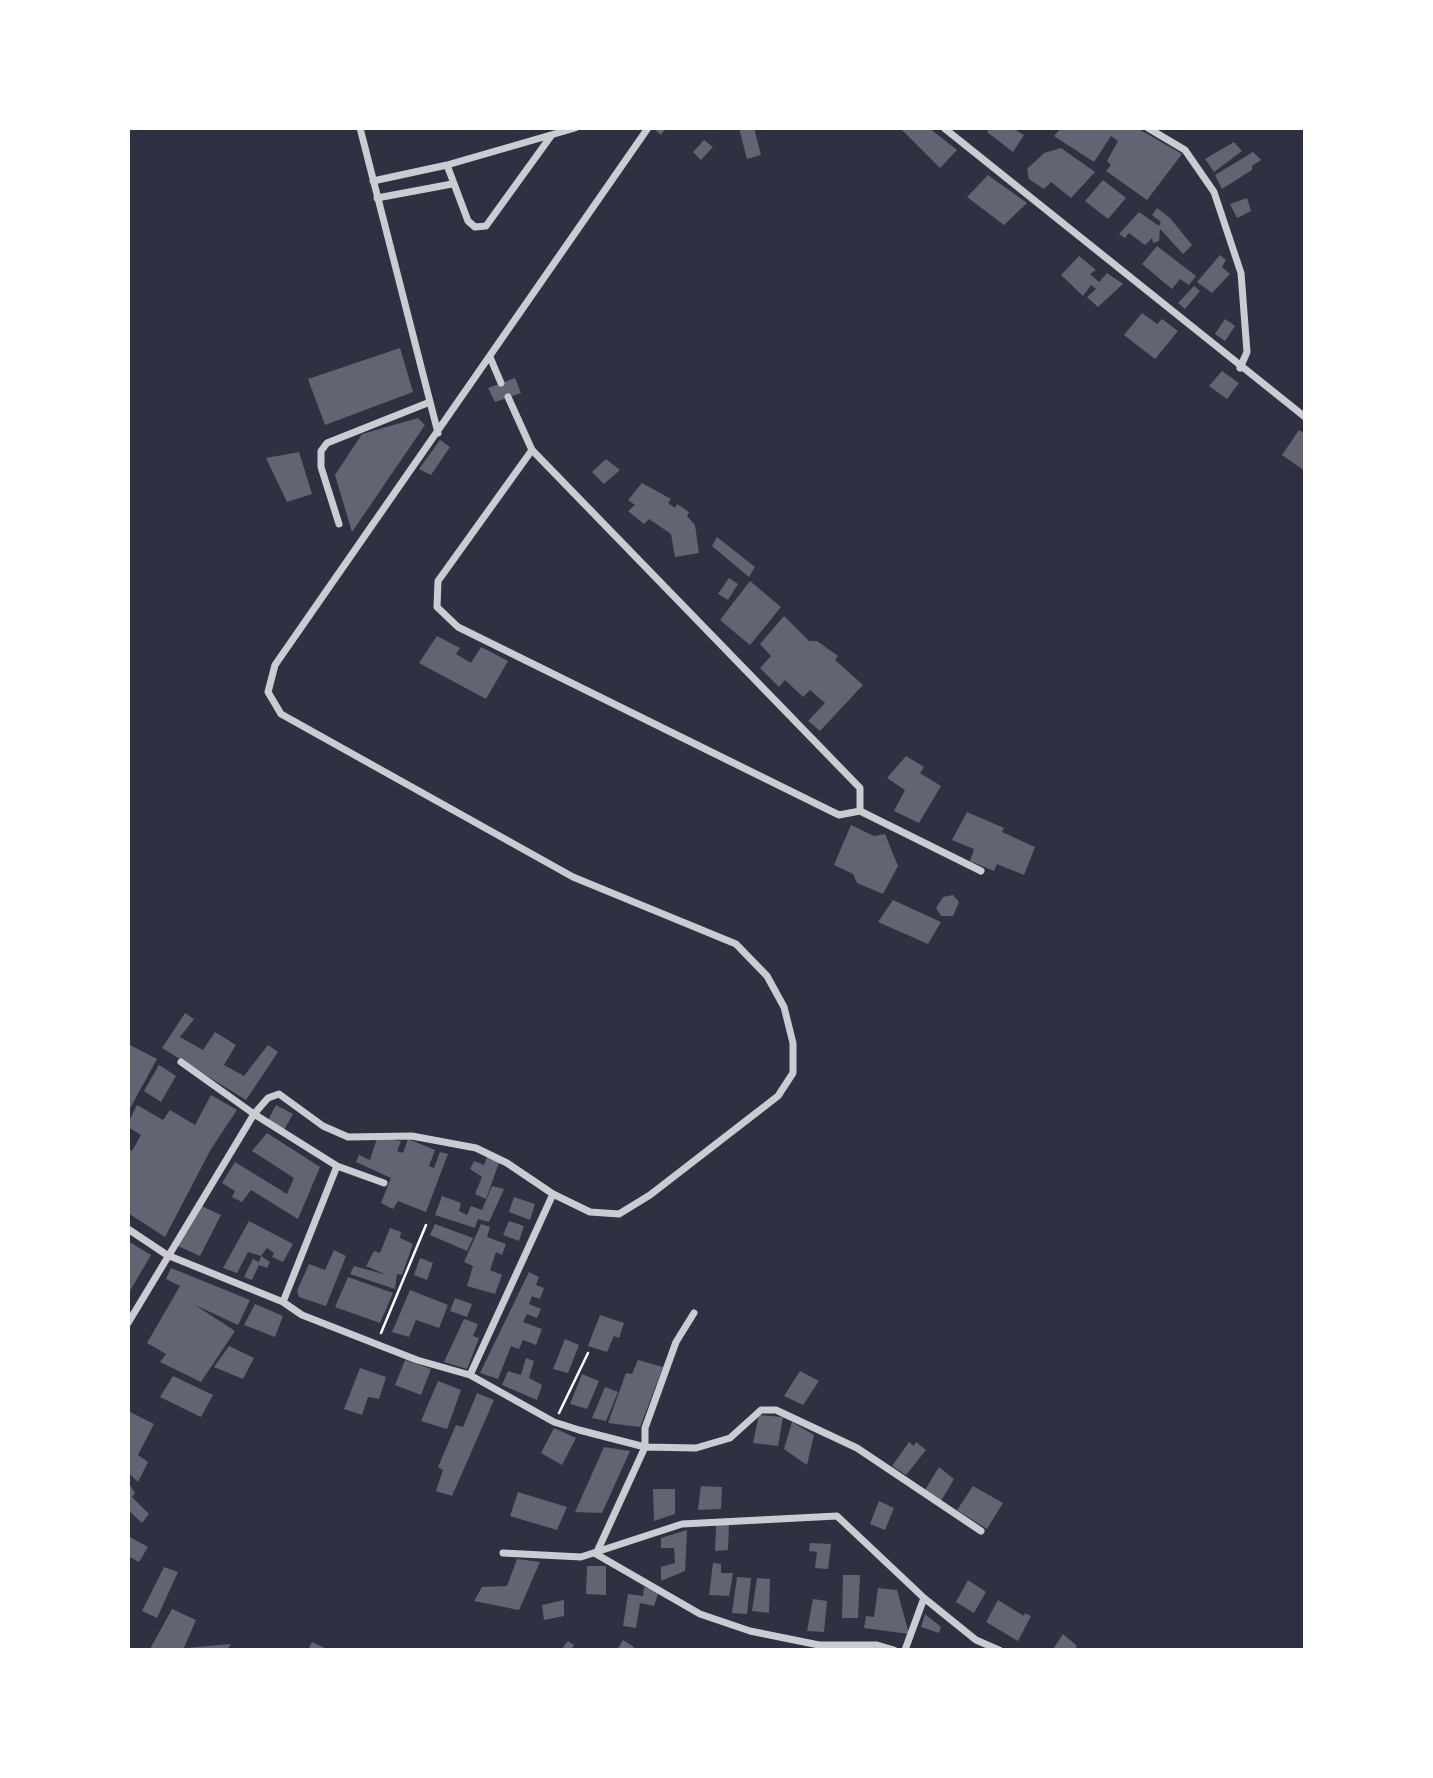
<!DOCTYPE html>
<html>
<head>
<meta charset="utf-8">
<style>
  body { margin:0 }
  #map { position:relative; width:1433px; height:1778px; overflow:hidden; background:#2d3142; font-family:Roboto,sans-serif }
  canvas { display:block }
  .frame { position:absolute; inset:0; border:130px solid #fff; pointer-events:none }
</style>
</head>
<body>
<div id="map">
<canvas width="1433" height="1778"></canvas>
<div class="frame"></div>
</div>
<script>
const ctx = document.querySelector('canvas').getContext('2d');
ctx.lineJoin = 'round';
function fillPath(path, color) { ctx.fillStyle = color; ctx.fill(path, 'evenodd'); }
const shape = rows => new Path2D(rows.map(r => 'M' + r).join(''));
function strokePath(path, color, width, dash) { ctx.strokeStyle = color; ctx.lineWidth = width; ctx.lineCap = dash ? 'butt' : 'round'; ctx.setLineDash(dash || []); ctx.stroke(path); }
fillPath(shape([
  [656,128,666,128,661,135,655,130],
  [739,128,754,128,761,155,747,159],
  [904,128,929,128,957,150,940,168,902,130],
  [990,128,1012,128,1024,135,1013,152,987,132],
  [1061,128,1137,128,1182,154,1147,200,1106,171,1111,165,1107,161,1118,141,1111,136,1094,162,1054,136],
  [704,140,713,147,701,160,693,152],
  [1234,142,1242,151,1214,172,1205,159],
  [1061,148,1095,172,1071,198,1051,182,1044,189,1029,179,1027,169,1044,153],
  [1253,152,1261,160,1252,166,1252,170,1222,189,1215,175],
  [988,175,1027,203,1004,225,967,197],
  [1103,180,1126,198,1108,219,1085,201],
  [1247,198,1251,211,1237,218,1230,204],
  [1157,208,1170,218,1192,245,1183,254,1160,229,1159,241,1153,243,1152,238,1145,245,1129,233,1125,238,1119,234,1139,212,1159,226,1161,222,1152,215],
  [1157,246,1196,276,1189,285,1180,279,1172,289,1142,264],
  [1220,255,1226,260,1222,267,1230,274,1212,293,1197,282],
  [1079,256,1096,270,1090,274,1099,282,1107,273,1123,284,1098,307,1087,297,1096,289,1091,285,1083,296,1061,275],
  [1194,286,1200,291,1185,309,1178,303],
  [1142,313,1157,324,1162,319,1178,331,1155,359,1124,335],
  [1225,319,1235,326,1225,341,1215,334],
  [400,348,413,392,325,425,308,379],
  [1222,371,1239,383,1227,399,1209,386],
  [515,378,521,393,495,402,488,388],
  [418,418,425,425,352,532,335,475,362,434],
  [1299,430,1305,434,1305,471,1282,455],
  [440,440,450,447,431,475,419,469],
  [299,452,312,494,287,502,266,458],
  [606,459,620,470,604,484,592,472],
  [642,483,671,499,668,503,675,508,677,504,689,512,687,516,695,525,699,553,675,557,671,534,649,519,644,524,628,511,635,505,628,500],
  [717,537,755,567,749,577,712,546],
  [729,578,738,584,728,600,718,594],
  [750,581,781,607,750,645,720,620],
  [784,616,809,641,817,641,838,656,835,660,863,685,820,731,808,721,825,703,810,690,803,697,785,680,779,687,760,668,771,656,760,644],
  [437,636,460,648,456,654,471,663,481,647,508,661,486,699,419,663],
  [906,756,924,767,920,773,941,786,919,823,894,811,905,790,887,778],
  [967,812,1004,828,1002,832,1035,847,1024,875,997,864,994,871,970,861,974,849,952,840],
  [851,825,874,836,885,834,898,866,883,894,857,883,853,874,834,865],
  [953,895,959,902,953,916,941,916,936,908,943,897],
  [893,900,941,922,928,944,878,922],
  [185,1013,194,1019,180,1037,203,1050,215,1032,236,1045,224,1065,244,1076,268,1045,278,1052,246,1100,162,1048],
  [128,1044,157,1059,128,1112],
  [159,1065,176,1076,161,1102,144,1091],
  [211,1095,237,1110,211,1149,165,1237,128,1213,128,1148,132,1151,141,1135,128,1127,128,1123,137,1105,163,1120,170,1110,195,1125],
  [276,1105,293,1114,284,1130,268,1120],
  [267,1133,320,1167,298,1219,251,1190,242,1202,232,1197,235,1191,222,1183,235,1162,287,1194,294,1178,252,1151],
  [377,1138,401,1141,397,1151,403,1153,408,1139,435,1150,429,1166,434,1168,440,1152,448,1154,426,1212,398,1201,393,1209,381,1203,391,1178,356,1162,359,1155,370,1160],
  [488,1155,500,1160,486,1199,475,1194,482,1177,470,1169,474,1161,484,1165],
  [492,1186,504,1189,489,1222,478,1219,475,1228,435,1215,442,1196,461,1203,459,1211,467,1215,471,1206,482,1210],
  [514,1197,535,1204,530,1220,509,1212],
  [199,1205,221,1215,200,1256,178,1246],
  [249,1221,293,1244,283,1262,272,1257,274,1253,267,1248,261,1256,248,1252,237,1273,223,1268],
  [509,1221,524,1226,519,1241,503,1235],
  [435,1224,473,1238,467,1251,430,1235],
  [481,1224,490,1227,487,1237,506,1244,502,1255,496,1252,490,1270,502,1275,495,1294,467,1286,473,1266,464,1262],
  [390,1228,401,1232,400,1238,413,1244,402,1275,397,1274,395,1289,350,1274,354,1266,387,1275,366,1266,374,1251,380,1253],
  [128,1241,151,1255,128,1294],
  [334,1250,346,1256,326,1306,299,1297,297,1291,309,1264,325,1270],
  [261,1256,270,1262,267,1268,259,1265,252,1280,244,1277,253,1259,259,1262],
  [420,1258,433,1263,427,1280,414,1275],
  [171,1268,250,1300,238,1325,195,1305,235,1331,201,1382,160,1362,166,1354,147,1343,180,1286,166,1279],
  [529,1272,539,1277,536,1285,544,1288,540,1299,532,1296,529,1304,541,1309,537,1318,527,1314,523,1322,542,1329,536,1345,523,1340,519,1349,511,1346,498,1379,480,1373],
  [348,1277,393,1293,380,1323,335,1307],
  [410,1290,448,1305,439,1328,416,1320,409,1337,392,1332],
  [455,1298,472,1304,467,1317,450,1311],
  [255,1304,283,1316,275,1337,244,1325],
  [600,1315,624,1323,619,1338,614,1336,607,1352,588,1346],
  [464,1319,478,1324,473,1336,479,1338,467,1369,444,1362],
  [565,1339,579,1345,568,1373,553,1369],
  [229,1346,254,1358,243,1379,214,1367],
  [526,1358,534,1361,529,1378,542,1385,537,1400,502,1385,508,1371,521,1375],
  [405,1360,431,1369,421,1395,395,1385],
  [638,1360,663,1367,640,1427,608,1423,626,1373,632,1374],
  [360,1368,386,1377,379,1399,368,1397,362,1415,344,1409],
  [800,1371,819,1381,803,1405,784,1396],
  [582,1374,599,1381,587,1409,570,1404],
  [173,1376,213,1395,201,1417,160,1397],
  [438,1381,461,1390,447,1429,421,1421],
  [605,1387,618,1392,606,1421,592,1418],
  [477,1393,494,1400,452,1496,436,1491,443,1470,438,1467,456,1425,463,1427],
  [128,1411,154,1424,138,1455,148,1462,138,1482,128,1472],
  [759,1415,783,1417,778,1446,753,1443],
  [792,1422,814,1435,807,1465,784,1449],
  [554,1428,576,1438,562,1465,541,1453],
  [909,1442,914,1446,916,1442,926,1450,906,1475,892,1466],
  [604,1447,630,1451,602,1513,575,1512],
  [939,1467,954,1479,941,1501,925,1490],
  [128,1482,135,1493,132,1497,149,1514,142,1523,128,1510],
  [701,1486,722,1487,721,1509,698,1510],
  [973,1486,1003,1503,987,1529,957,1510],
  [653,1489,675,1489,675,1514,654,1521],
  [518,1492,567,1507,557,1530,510,1516],
  [879,1501,894,1508,885,1530,870,1524],
  [729,1524,728,1550,715,1551,716,1525],
  [687,1530,685,1571,661,1581,661,1567,675,1563,674,1548,661,1548,661,1538],
  [128,1536,148,1547,139,1562,128,1556],
  [810,1543,831,1544,828,1569,815,1568,817,1552,809,1551],
  [517,1559,540,1562,519,1610,474,1601,482,1587,507,1586],
  [713,1563,721,1564,721,1573,733,1573,729,1596,709,1595],
  [587,1566,606,1566,606,1595,586,1594],
  [164,1567,178,1572,157,1618,142,1611],
  [843,1575,860,1575,858,1618,842,1618],
  [737,1577,751,1578,747,1614,732,1613],
  [757,1578,770,1579,769,1613,752,1611],
  [968,1580,986,1592,974,1613,956,1602],
  [644,1587,659,1591,654,1606,640,1603,636,1628,623,1626,628,1594,643,1596],
  [878,1588,897,1590,909,1634,864,1628,866,1616,874,1617],
  [813,1599,827,1601,824,1632,807,1631],
  [564,1600,564,1616,544,1620,542,1605],
  [998,1600,1024,1616,1025,1613,1031,1616,1018,1641,986,1622],
  [172,1609,196,1620,183,1650,150,1649],
  [925,1614,941,1627,939,1633,921,1627],
  [1063,1634,1077,1646,1074,1650,1053,1649],
  [623,1640,634,1647,632,1650,617,1650],
  [568,1641,574,1645,571,1650,561,1650],
  [312,1642,329,1650,308,1650],
  [231,1644,227,1650,186,1650,186,1648]
]), '#626471');
strokePath(shape([
  [381,1333,426,1225],
  [559,1413,588,1353]
]), '#fff', 2.5);
strokePath(shape([
  [360,128,438,433],
  [944,128,1305,417],
  [1148,128,1185,150,1214,192,1241,273,1247,352,1240,368],
  [447,165,468,221,475,227,486,226,551,136],
  [373,181,447,165,575,128],
  [377,198,452,184],
  [490,357,501,383],
  [508,397,532,450,860,788,860,811],
  [532,450,438,581,437,607,458,627,839,815,860,811],
  [339,524,321,467,321,451,327,443,430,402],
  [860,811,981,871],
  [181,1062,254,1114,337,1166,384,1183],
  [128,1229,167,1255,283,1302,302,1315,417,1360,470,1375,554,1422,579,1430,645,1447,696,1448,730,1438,761,1410,776,1410,857,1448,981,1531],
  [283,1302,337,1166],
  [128,1323,254,1114,268,1098,279,1094,323,1126,348,1137,412,1136,476,1148,507,1163,553,1194,590,1212,619,1214,650,1195,778,1096,793,1073,793,1043,784,1007,767,976,736,944,573,877,281,714,268,692,275,665,648,128],
  [470,1375,553,1194],
  [503,1553,581,1557,682,1524,837,1516,924,1598,976,1640,999,1650],
  [596,1554,700,1614,750,1631,819,1645,877,1645,894,1650],
  [596,1554,645,1447,645,1428,676,1342,694,1313],
  [905,1650,924,1598]
]), '#caccd0', 7);
</script>
</body>
</html>
